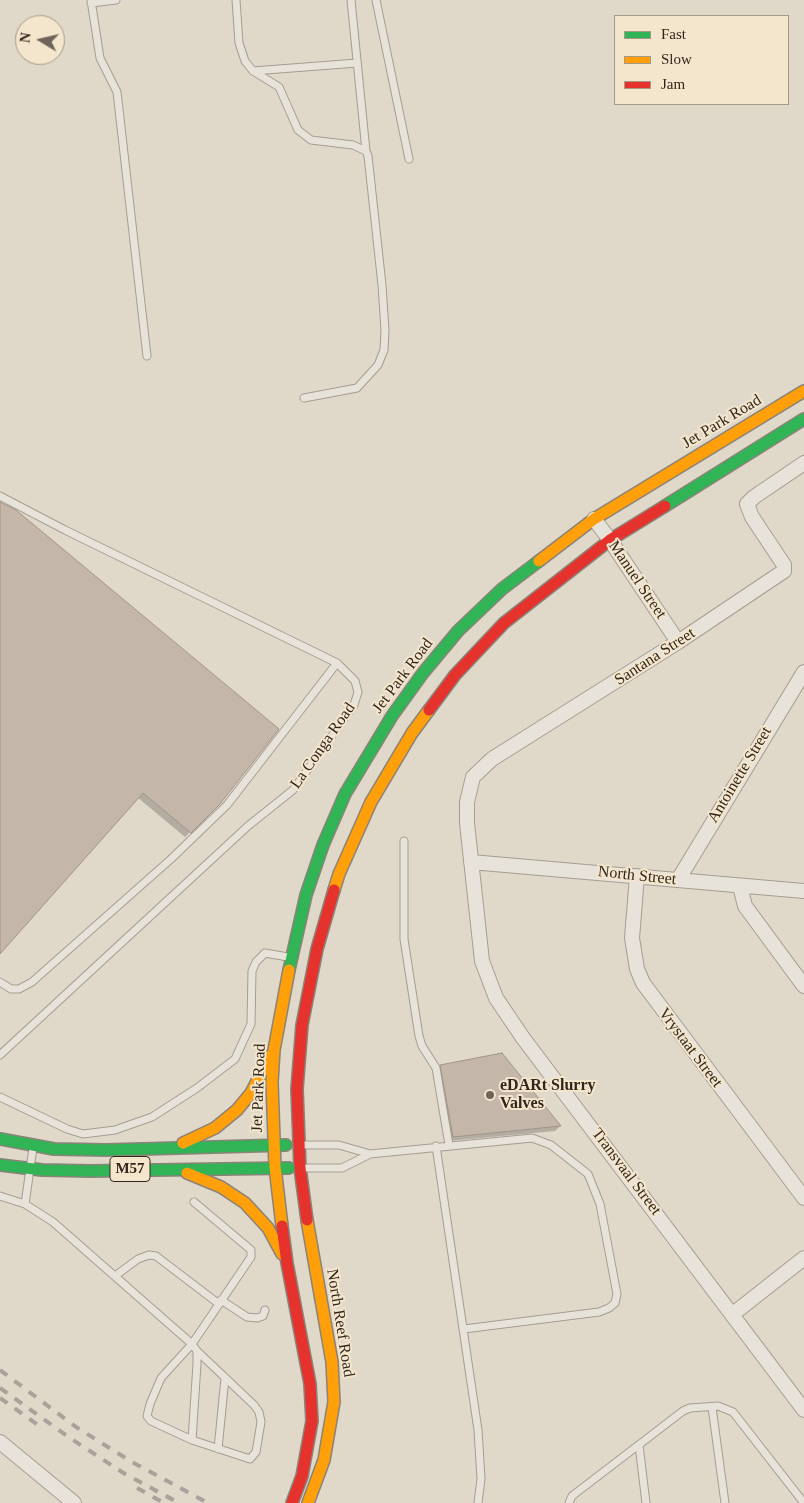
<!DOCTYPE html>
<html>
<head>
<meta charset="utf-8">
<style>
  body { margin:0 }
  #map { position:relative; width:804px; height:1503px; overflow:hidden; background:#e0d8c8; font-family:Georgia,serif }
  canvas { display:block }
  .legend { position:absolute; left:614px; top:15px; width:175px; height:90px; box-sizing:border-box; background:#f3e6cd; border:1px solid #a69986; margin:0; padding:6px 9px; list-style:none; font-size:15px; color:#32261c }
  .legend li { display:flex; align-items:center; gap:10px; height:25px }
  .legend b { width:25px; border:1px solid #a69986 }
  .north { position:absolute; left:15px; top:15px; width:50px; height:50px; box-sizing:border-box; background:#f3e6cd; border:1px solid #a69986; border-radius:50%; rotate:279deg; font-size:14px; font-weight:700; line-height:20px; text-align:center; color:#32261c }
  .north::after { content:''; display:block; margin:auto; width:18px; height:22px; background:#6f6458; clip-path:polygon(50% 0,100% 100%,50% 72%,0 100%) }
</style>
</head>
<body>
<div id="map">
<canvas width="804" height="1503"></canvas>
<ul class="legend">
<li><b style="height:6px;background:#30b455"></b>Fast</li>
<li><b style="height:6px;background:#ff9f0a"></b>Slow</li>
<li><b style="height:6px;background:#e5322d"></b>Jam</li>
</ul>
<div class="north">N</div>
</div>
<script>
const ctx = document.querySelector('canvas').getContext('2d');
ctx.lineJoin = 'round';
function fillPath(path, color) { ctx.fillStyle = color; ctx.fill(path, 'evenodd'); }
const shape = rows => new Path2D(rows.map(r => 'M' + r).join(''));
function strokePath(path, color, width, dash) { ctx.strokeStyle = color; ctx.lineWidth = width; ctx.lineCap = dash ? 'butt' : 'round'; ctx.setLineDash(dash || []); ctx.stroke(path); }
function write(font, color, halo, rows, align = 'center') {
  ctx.font = font + ' Georgia,serif'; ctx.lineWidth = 4; ctx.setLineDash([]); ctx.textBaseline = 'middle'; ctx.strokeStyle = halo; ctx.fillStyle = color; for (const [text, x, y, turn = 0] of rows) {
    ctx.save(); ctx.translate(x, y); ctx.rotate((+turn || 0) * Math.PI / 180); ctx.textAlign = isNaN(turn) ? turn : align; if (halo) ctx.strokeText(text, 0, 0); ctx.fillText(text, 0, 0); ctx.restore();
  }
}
fillPath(shape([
  [0,503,219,803,185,837,137,797,0,952],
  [441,1066,560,1126,555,1131,448,1141,436,1071]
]), '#0003');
const building = shape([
  [0,502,16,510,279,729,220,804,191,833,143,793,0,954,0,502],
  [502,1053,561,1126,453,1137,440,1065,502,1053]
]);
fillPath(building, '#c4b6a9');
strokePath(building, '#a09488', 1);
const lane = shape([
  [91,0,100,58,117,92,147,356],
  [236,0,239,43,245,61,253,71,279,87,298,130,311,140,353,145,366,151,368,156,382,285,385,330,384,350,378,365,357,388,304,398],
  [351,0,366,151],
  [376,0,409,159],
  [91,3,116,0],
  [253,71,357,63],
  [0,496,65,530,337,663,355,681,358,692,354,705,293,790,248,826,0,1055],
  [404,841,404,939,419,1036,422,1046,436,1068,449,1145],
  [0,982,11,989,19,989,32,982,171,859,227,805,337,663],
  [0,1097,67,1129,83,1134,115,1130,152,1117,197,1088,235,1059,251,1024,252,971,256,962,265,953,288,957],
  [301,1145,339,1145,370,1154],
  [436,1146,478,1430,481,1479,478,1503],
  [302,1168,342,1168,370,1154,532,1138,551,1145,588,1174,600,1204,617,1294,615,1303,609,1308,599,1312,464,1329],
  [0,1196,25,1204,53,1222,192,1344,251,1257,251,1250,194,1202],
  [25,1204,33,1148],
  [115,1276,138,1259,149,1255,156,1256,219,1304],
  [221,1300,247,1317,257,1318,263,1316,265,1310],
  [712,1407,725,1503],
  [192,1440,197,1364,197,1351,192,1344,161,1378,150,1404,147,1416,151,1421,192,1440,250,1459,256,1452,261,1422,259,1412,254,1405,197,1351],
  [639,1445,646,1503],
  [218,1449,225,1378],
  [569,1503,572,1496,683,1411,690,1408,718,1406,733,1412,804,1503]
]);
const street = shape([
  [804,463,754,497,747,504,752,517,784,565,784,571,678,642,492,759,473,777,467,802,467,823,482,961,496,998,523,1038,804,1410],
  [594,519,610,540,678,642],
  [471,862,804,891],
  [637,876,632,938,637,969,643,983,804,1198],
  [678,880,804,672],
  [740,886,745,906,804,986],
  [733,1314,804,1258],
  [0,1442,74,1503]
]);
const fast = shape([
  [665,506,804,419],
  [289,970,306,895,323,845,345,794,392,716,423,673,458,631,502,589,539,561],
  [0,1139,54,1149,106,1150,286,1145],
  [0,1165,42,1170,90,1171,289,1168]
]);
const slow = shape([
  [539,561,594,519,804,391],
  [334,890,339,874,371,802,412,733,429,710],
  [183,1143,215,1128,237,1110,251,1093,270,1056],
  [187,1173,221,1187,245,1203,268,1228,282,1254],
  [307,1220,332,1362,334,1402,324,1460,308,1503],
  [282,1226,275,1167,272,1082,274,1050,289,970]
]);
const jam = shape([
  [429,710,455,675,504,623,610,540,665,506],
  [307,1220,300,1168,297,1089,302,1025,317,949,334,890],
  [282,1226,287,1263,310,1384,312,1421,302,1476,292,1503]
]);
strokePath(lane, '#a59d92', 9);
strokePath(street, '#a59d92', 16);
strokePath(fast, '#8a8378', 14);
strokePath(slow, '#8a8378', 14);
strokePath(jam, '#8a8378', 14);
strokePath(lane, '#e8e3da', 7);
strokePath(street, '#e8e3da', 14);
strokePath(fast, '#30b455', 11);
strokePath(slow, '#ff9f0a', 11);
strokePath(jam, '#e5322d', 11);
strokePath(shape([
  [0,1370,76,1427,132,1462,208,1503],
  [0,1388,70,1438,125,1474,179,1503],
  [0,1398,38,1425],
  [137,1488,164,1503]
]), '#a8a29b', 4, [9, 9]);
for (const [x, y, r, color] of [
  [490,1095,5,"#6f6458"]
]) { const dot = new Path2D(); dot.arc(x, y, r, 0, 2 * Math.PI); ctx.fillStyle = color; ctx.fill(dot); strokePath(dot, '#f3e6cd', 2); }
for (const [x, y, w] of [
  [130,1169,40]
]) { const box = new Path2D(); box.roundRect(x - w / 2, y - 12.5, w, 25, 4); ctx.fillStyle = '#f3e6cd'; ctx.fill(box); strokePath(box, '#32261c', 1); }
write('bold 15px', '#32261c', null, [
  ["M57",130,1169]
]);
write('16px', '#32261c', '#f3e6cd', [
  ["Jet Park Road",722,422,-31],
  ["Manuel Street",637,580,56],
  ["Santana Street",655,657,-33],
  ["Jet Park Road",403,676,-53],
  ["La Conga Road",323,746,-55],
  ["Antoinette Street",740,775,-59],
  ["North Street",637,876,6],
  ["Vrystaat Street",690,1048,53],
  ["Jet Park Road",259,1088,-88],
  ["Transvaal Street",626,1172,53],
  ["North Reef Road",340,1323,81]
]);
write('bold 16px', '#32261c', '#f3e6cd', [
  ["eDARt Slurry",500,1086],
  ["Valves",500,1104]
], 'left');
</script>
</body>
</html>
